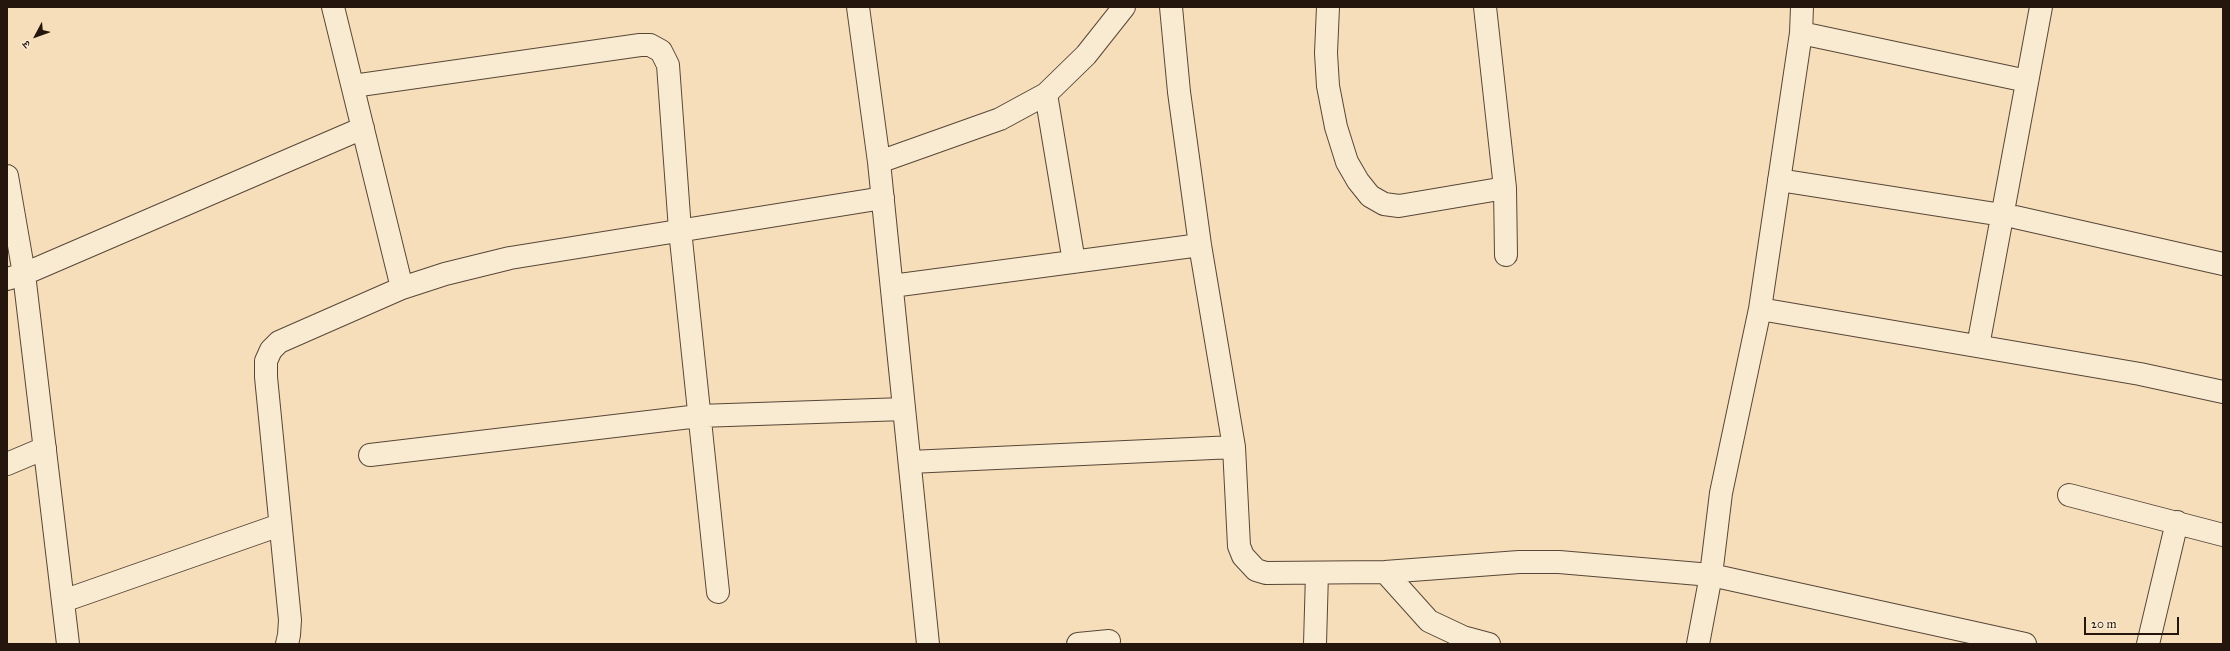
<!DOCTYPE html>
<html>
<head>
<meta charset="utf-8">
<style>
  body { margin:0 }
  #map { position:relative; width:2230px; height:651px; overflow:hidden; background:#f6deba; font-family:"IM FELL Great Primer","Noto Serif Devanagari",serif }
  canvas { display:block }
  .frame { position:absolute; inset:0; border:8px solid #24150d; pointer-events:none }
  .north { position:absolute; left:16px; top:16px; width:40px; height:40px; -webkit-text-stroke:3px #f9ead2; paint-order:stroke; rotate:229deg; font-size:11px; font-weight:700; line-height:16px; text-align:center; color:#24150d }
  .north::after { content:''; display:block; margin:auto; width:14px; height:18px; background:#24150d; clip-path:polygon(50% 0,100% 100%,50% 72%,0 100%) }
  .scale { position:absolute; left:2084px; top:617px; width:95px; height:18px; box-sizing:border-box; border:2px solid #24150d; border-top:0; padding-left:5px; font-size:12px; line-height:14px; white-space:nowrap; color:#24150d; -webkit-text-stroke:3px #f9ead2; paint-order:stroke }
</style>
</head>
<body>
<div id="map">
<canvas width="2230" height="651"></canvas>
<div class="frame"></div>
<div class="north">उ</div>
<div class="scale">20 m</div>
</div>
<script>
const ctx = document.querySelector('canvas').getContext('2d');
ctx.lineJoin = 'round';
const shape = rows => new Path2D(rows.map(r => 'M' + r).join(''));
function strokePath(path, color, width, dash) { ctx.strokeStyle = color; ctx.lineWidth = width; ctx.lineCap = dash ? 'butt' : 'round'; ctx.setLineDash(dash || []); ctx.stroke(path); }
const minor = shape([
  [333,7,402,288],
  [858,7,879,162,928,644],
  [1171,7,1179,92,1200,245,1234,447,1239,546,1243,556,1256,570,1266,573,1385,572,1519,562,1559,562,1711,575,2025,644],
  [1328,7,1326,53,1328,86,1336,127,1347,162,1358,181,1370,196,1384,204,1399,206,1505,188],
  [1485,7,1505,188,1506,255],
  [1801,33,2027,81],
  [353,86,640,45,650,45,661,51,668,65,680,230,718,592],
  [1046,94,1074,262],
  [879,162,1000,119,1046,94,1086,55,1124,7],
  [7,176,24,274,68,644],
  [1779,180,2015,217,2223,264],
  [7,279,24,274,363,128],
  [892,286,1200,245],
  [1760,309,2140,374,2223,392],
  [1978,346,2041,7],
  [370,455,699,416,904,409],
  [910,462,1234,447],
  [7,464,45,448],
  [2069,495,2223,535],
  [1385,572,1429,621,1463,637,1489,644],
  [63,601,280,525],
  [287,644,289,635,290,620,266,377,266,361,271,350,279,342,402,288,445,274,510,258,883,198],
  [1078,644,1109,641],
  [1315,644,1317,573],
  [1698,644,1711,575,1721,493,1760,309,1801,33,1802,7],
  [2148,644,2177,522]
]);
strokePath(minor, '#584738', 24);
strokePath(minor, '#f9ead2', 22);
</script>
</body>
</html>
